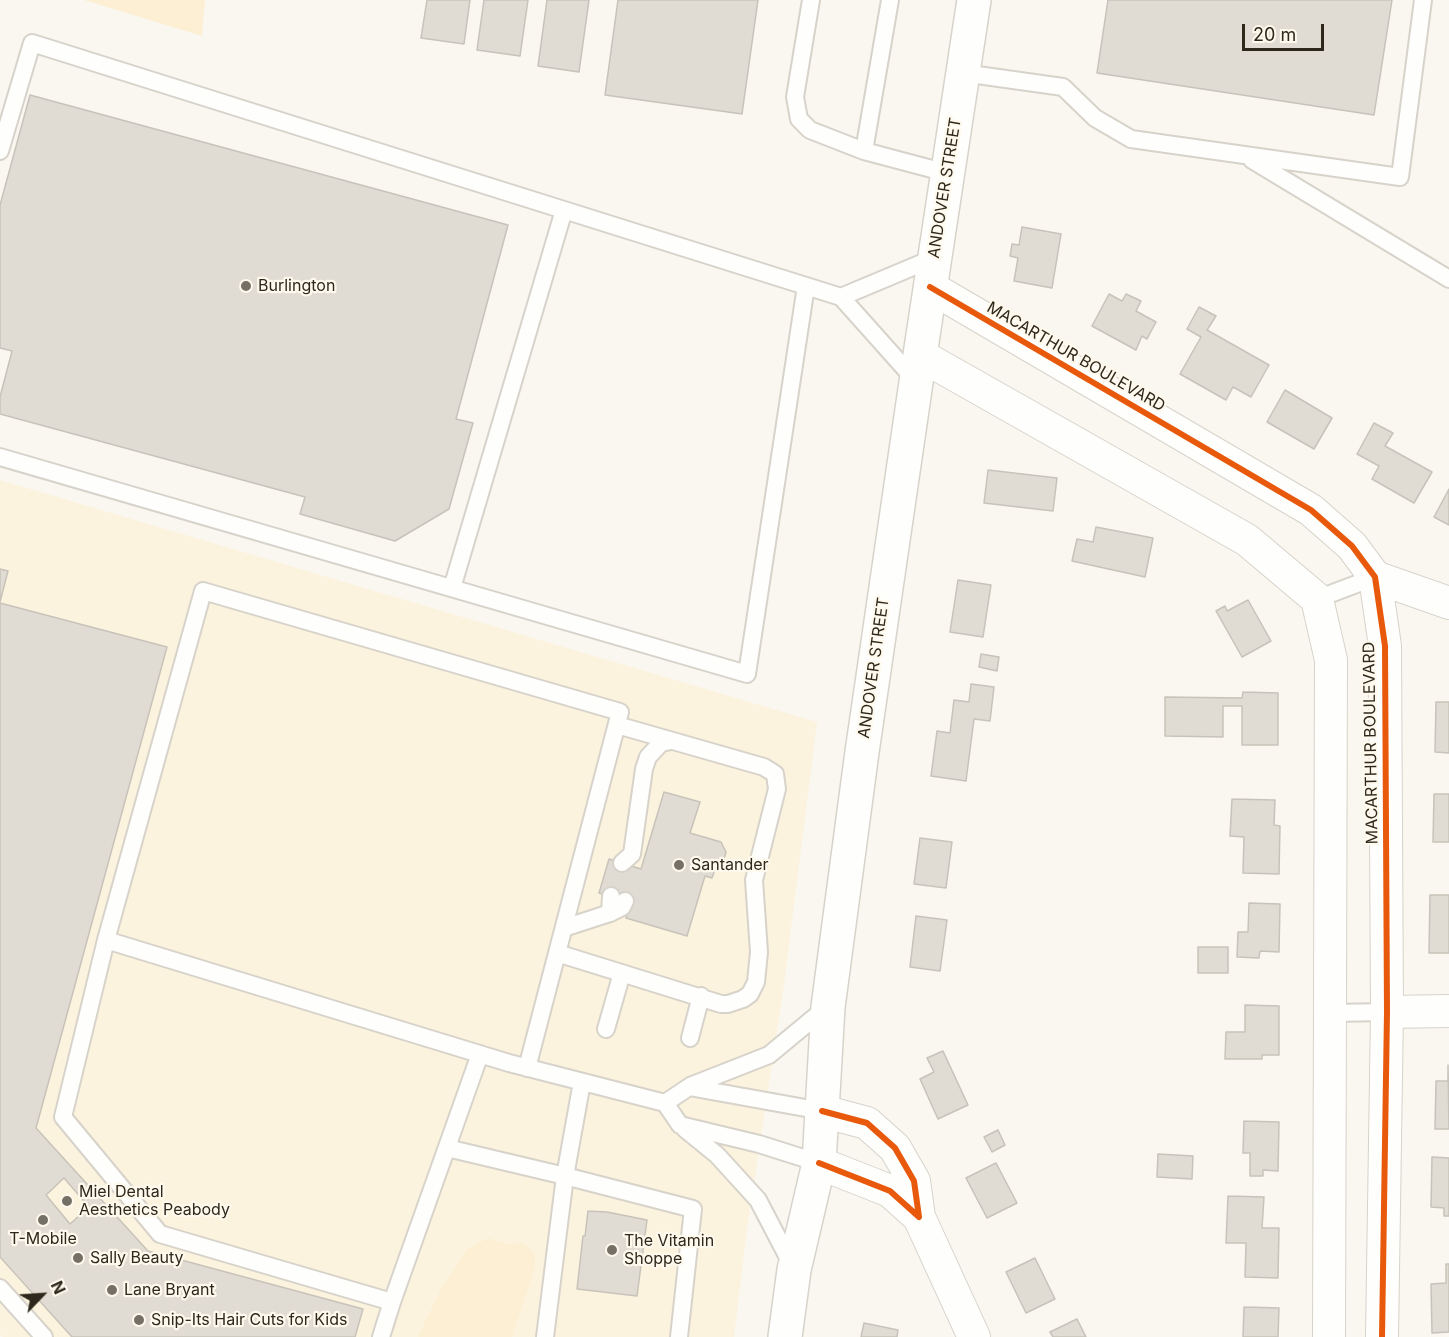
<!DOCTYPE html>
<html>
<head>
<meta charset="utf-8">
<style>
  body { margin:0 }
  #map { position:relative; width:1449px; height:1337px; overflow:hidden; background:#faf7f0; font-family:Inter,sans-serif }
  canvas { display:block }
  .north { position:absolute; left:12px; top:1265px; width:60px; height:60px; -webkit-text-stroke:4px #fef9ec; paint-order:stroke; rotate:65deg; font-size:16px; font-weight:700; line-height:24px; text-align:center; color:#2d281b }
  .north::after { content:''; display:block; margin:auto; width:21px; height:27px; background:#2d281b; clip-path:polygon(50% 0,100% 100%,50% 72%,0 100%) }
  .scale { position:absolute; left:1242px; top:24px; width:82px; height:27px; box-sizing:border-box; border:3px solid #2d281b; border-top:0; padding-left:8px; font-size:18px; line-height:21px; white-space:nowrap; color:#2d281b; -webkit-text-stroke:4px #fef9ec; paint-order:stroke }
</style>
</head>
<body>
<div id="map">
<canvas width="1449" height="1337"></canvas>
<div class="north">N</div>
<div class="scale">20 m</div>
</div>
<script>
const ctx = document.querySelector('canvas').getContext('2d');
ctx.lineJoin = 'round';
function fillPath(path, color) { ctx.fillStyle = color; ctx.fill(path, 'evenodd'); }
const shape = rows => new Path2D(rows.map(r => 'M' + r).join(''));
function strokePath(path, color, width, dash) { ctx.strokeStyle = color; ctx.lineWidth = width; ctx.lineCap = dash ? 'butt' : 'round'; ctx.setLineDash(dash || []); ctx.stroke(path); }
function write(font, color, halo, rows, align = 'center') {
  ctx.font = font + ' Inter,sans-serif'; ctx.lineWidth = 4.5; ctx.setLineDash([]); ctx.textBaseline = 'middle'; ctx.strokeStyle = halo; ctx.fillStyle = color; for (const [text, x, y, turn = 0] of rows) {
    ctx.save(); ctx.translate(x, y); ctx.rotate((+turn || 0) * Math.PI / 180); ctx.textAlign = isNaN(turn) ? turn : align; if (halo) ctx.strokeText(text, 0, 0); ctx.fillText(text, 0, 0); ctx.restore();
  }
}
fillPath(shape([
  [0,480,817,722,783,992,747,1229,734,1337,3,1337,0,1334]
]), '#fcf3de');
fillPath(shape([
  [84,0,205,0,202,36],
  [488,1238,508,1244,521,1243,529,1247,535,1255,535,1267,512,1337,418,1337,439,1293,467,1249]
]), '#fcefd3');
const building = shape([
  [427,0,470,0,464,44,421,38,427,0],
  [484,0,528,0,520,56,477,50,484,0],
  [547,0,589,0,579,72,538,66,547,0],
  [618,0,758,0,742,114,605,95,618,0],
  [1108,0,1392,0,1374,115,1097,73,1108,0],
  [30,95,508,225,456,419,473,423,449,509,395,541,300,514,305,497,0,414,0,397,12,351,0,348,0,205,30,95],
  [1022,227,1061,234,1052,288,1014,281,1018,258,1010,256,1012,244,1019,245,1022,227],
  [1109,294,1122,301,1126,294,1141,301,1136,311,1156,322,1147,339,1142,336,1136,350,1092,326,1109,294],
  [1199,307,1216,316,1207,330,1269,365,1251,397,1233,387,1226,400,1180,374,1201,337,1187,329,1199,307],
  [1285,390,1332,418,1314,449,1267,422,1285,390],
  [1374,423,1393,433,1385,446,1432,472,1414,503,1372,479,1379,466,1357,454,1374,423],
  [988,470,1057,478,1053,511,984,503,988,470],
  [1449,489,1449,525,1434,517,1449,489],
  [1096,527,1153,538,1145,577,1072,561,1077,539,1093,542,1096,527],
  [0,569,8,571,0,602,0,569],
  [958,580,991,585,983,637,950,632,958,580],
  [1248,600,1271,641,1242,657,1216,611,1225,606,1227,611,1248,600],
  [0,603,167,647,36,1128,148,1251,363,1309,355,1337,72,1337,0,1257,0,603],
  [981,654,999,657,997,671,979,667,981,654],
  [971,684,994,687,990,721,974,719,966,781,931,776,937,731,950,733,954,700,969,702,971,684],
  [1243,692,1278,693,1278,745,1242,745,1242,706,1223,706,1223,737,1165,736,1165,697,1242,698,1243,692],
  [1436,702,1449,702,1449,753,1435,752,1436,702],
  [664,792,700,802,690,833,721,842,726,852,724,859,717,863,712,878,705,876,687,936,626,918,630,903,599,893,609,859,641,869,664,792],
  [1434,794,1449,794,1449,842,1433,842,1434,794],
  [1232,799,1275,800,1274,825,1280,826,1279,874,1243,873,1244,837,1230,836,1232,799],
  [920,838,952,842,946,888,914,884,920,838],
  [1430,895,1449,895,1449,953,1429,953,1430,895],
  [1249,903,1280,904,1279,952,1260,951,1259,958,1237,957,1238,932,1248,932,1249,903],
  [916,916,947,920,940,971,910,967,916,916],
  [1198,947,1228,947,1228,973,1198,973,1198,947],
  [1245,1005,1279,1006,1279,1055,1262,1055,1262,1059,1225,1059,1226,1032,1245,1032,1245,1005],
  [943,1051,968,1105,938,1119,920,1079,934,1072,927,1058,943,1051],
  [1448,1065,1449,1129,1435,1129,1436,1081,1448,1081,1448,1065],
  [1244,1121,1279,1122,1278,1171,1263,1170,1263,1176,1250,1176,1250,1153,1243,1153,1244,1121],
  [998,1130,1005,1145,992,1152,984,1137,998,1130],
  [1158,1154,1193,1156,1192,1179,1157,1177,1158,1154],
  [1432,1157,1449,1158,1449,1216,1444,1216,1444,1208,1431,1207,1432,1157],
  [996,1163,1017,1203,987,1218,966,1178,996,1163],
  [64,1178,89,1207,70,1224,46,1195,64,1178],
  [1228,1196,1264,1197,1262,1228,1279,1228,1278,1278,1245,1277,1246,1243,1226,1243,1228,1196],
  [588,1211,607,1212,647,1220,637,1296,577,1289,583,1236,585,1236,588,1211],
  [1035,1258,1055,1299,1026,1313,1006,1272,1035,1258],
  [1446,1264,1449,1264,1449,1332,1432,1333,1431,1284,1446,1283,1446,1264],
  [1244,1307,1279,1308,1278,1337,1243,1337,1244,1307],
  [1077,1319,1086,1337,1053,1337,1050,1332,1077,1319],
  [864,1323,898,1330,897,1337,861,1337,864,1323]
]);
fillPath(building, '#e0dcd3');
strokePath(building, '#c7c3ba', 1.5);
const lane = shape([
  [811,0,795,97,799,119,810,130,864,151,947,173],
  [963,73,1063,87,1095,118,1131,139,1400,177,1423,0],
  [0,151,32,43,841,297,916,381],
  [864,151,890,0],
  [1252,160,1449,279],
  [841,297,934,258],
  [0,457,747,674,806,286],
  [452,588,564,210],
  [1317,599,1375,577],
  [622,863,632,854,644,769,648,757,661,743,671,741],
  [610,913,622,907,625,901],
  [564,928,610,913,611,896],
  [106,940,509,1063,665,1103,680,1125,759,1144,819,1163],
  [557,953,721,1004,728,1004,743,999,750,994,756,982,759,952,754,880,777,789,775,774,764,767,617,725],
  [1331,1013,1387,1012],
  [606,1029,622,973],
  [690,1038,701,996],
  [480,1054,392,1302,160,1234,63,1117,106,940,203,591,620,712,527,1068],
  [582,1082,565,1176,693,1209,679,1337],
  [690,1086,769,1055,827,1007],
  [665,1103,689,1087,822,1111],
  [685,1129,717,1155,758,1200,792,1265],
  [447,1148,565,1176,545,1337],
  [0,1288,44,1337],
  [381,1337,392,1302]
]);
const street = shape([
  [930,287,1311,510,1352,546,1375,577,1385,646,1387,1012,1382,1337],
  [920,355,1247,540,1317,599,1331,660,1329,1337],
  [1375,577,1449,603],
  [1387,1012,1449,1011],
  [819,1163,890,1191,919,1217,914,1181,895,1148,867,1123,822,1111],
  [919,1217,974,1337]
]);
const highway = shape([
  [785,1337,794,1270,819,1163,828,1007,862,752,920,355,974,0]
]);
strokePath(lane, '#d7d3ca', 20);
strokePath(street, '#d7d3ca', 34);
strokePath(highway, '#d7d3ca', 36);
strokePath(lane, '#fefefd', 16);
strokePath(street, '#fefefd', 32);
strokePath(highway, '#fefefd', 33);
strokePath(shape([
  [930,287,1311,510,1352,546,1375,577,1385,646,1387,1012,1382,1337],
  [819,1163,890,1191,919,1217,914,1181,895,1148,867,1123,822,1111]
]), '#e8590c', 6);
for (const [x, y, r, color] of [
  [246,286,6,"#757066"],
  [679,865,6,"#757066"],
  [67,1201,6,"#757066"],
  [43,1220,6,"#757066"],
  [612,1250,6,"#757066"],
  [78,1258,6,"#757066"],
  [112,1290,6,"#757066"],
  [139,1320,6,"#757066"]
]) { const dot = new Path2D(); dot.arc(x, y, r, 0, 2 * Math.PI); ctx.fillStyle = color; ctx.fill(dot); strokePath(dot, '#fef9ec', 2); }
write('16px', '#2d281b', '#fef9ec', [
  ["ANDOVER STREET",945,188,-81],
  ["MACARTHUR BOULEVARD",1076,357,30],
  ["ANDOVER STREET",874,668,-82],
  ["MACARTHUR BOULEVARD",1371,743,-91]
]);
write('16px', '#2d281b', '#fef9ec', [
  ["Burlington",258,286],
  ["Santander",691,865],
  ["Miel Dental",79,1192],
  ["Aesthetics Peabody",79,1210],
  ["T-Mobile",43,1239,"center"],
  ["The Vitamin",624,1241],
  ["Shoppe",624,1259],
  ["Sally Beauty",90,1258],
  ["Lane Bryant",124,1290],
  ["Snip-Its Hair Cuts for Kids",151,1320]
], 'left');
</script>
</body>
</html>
